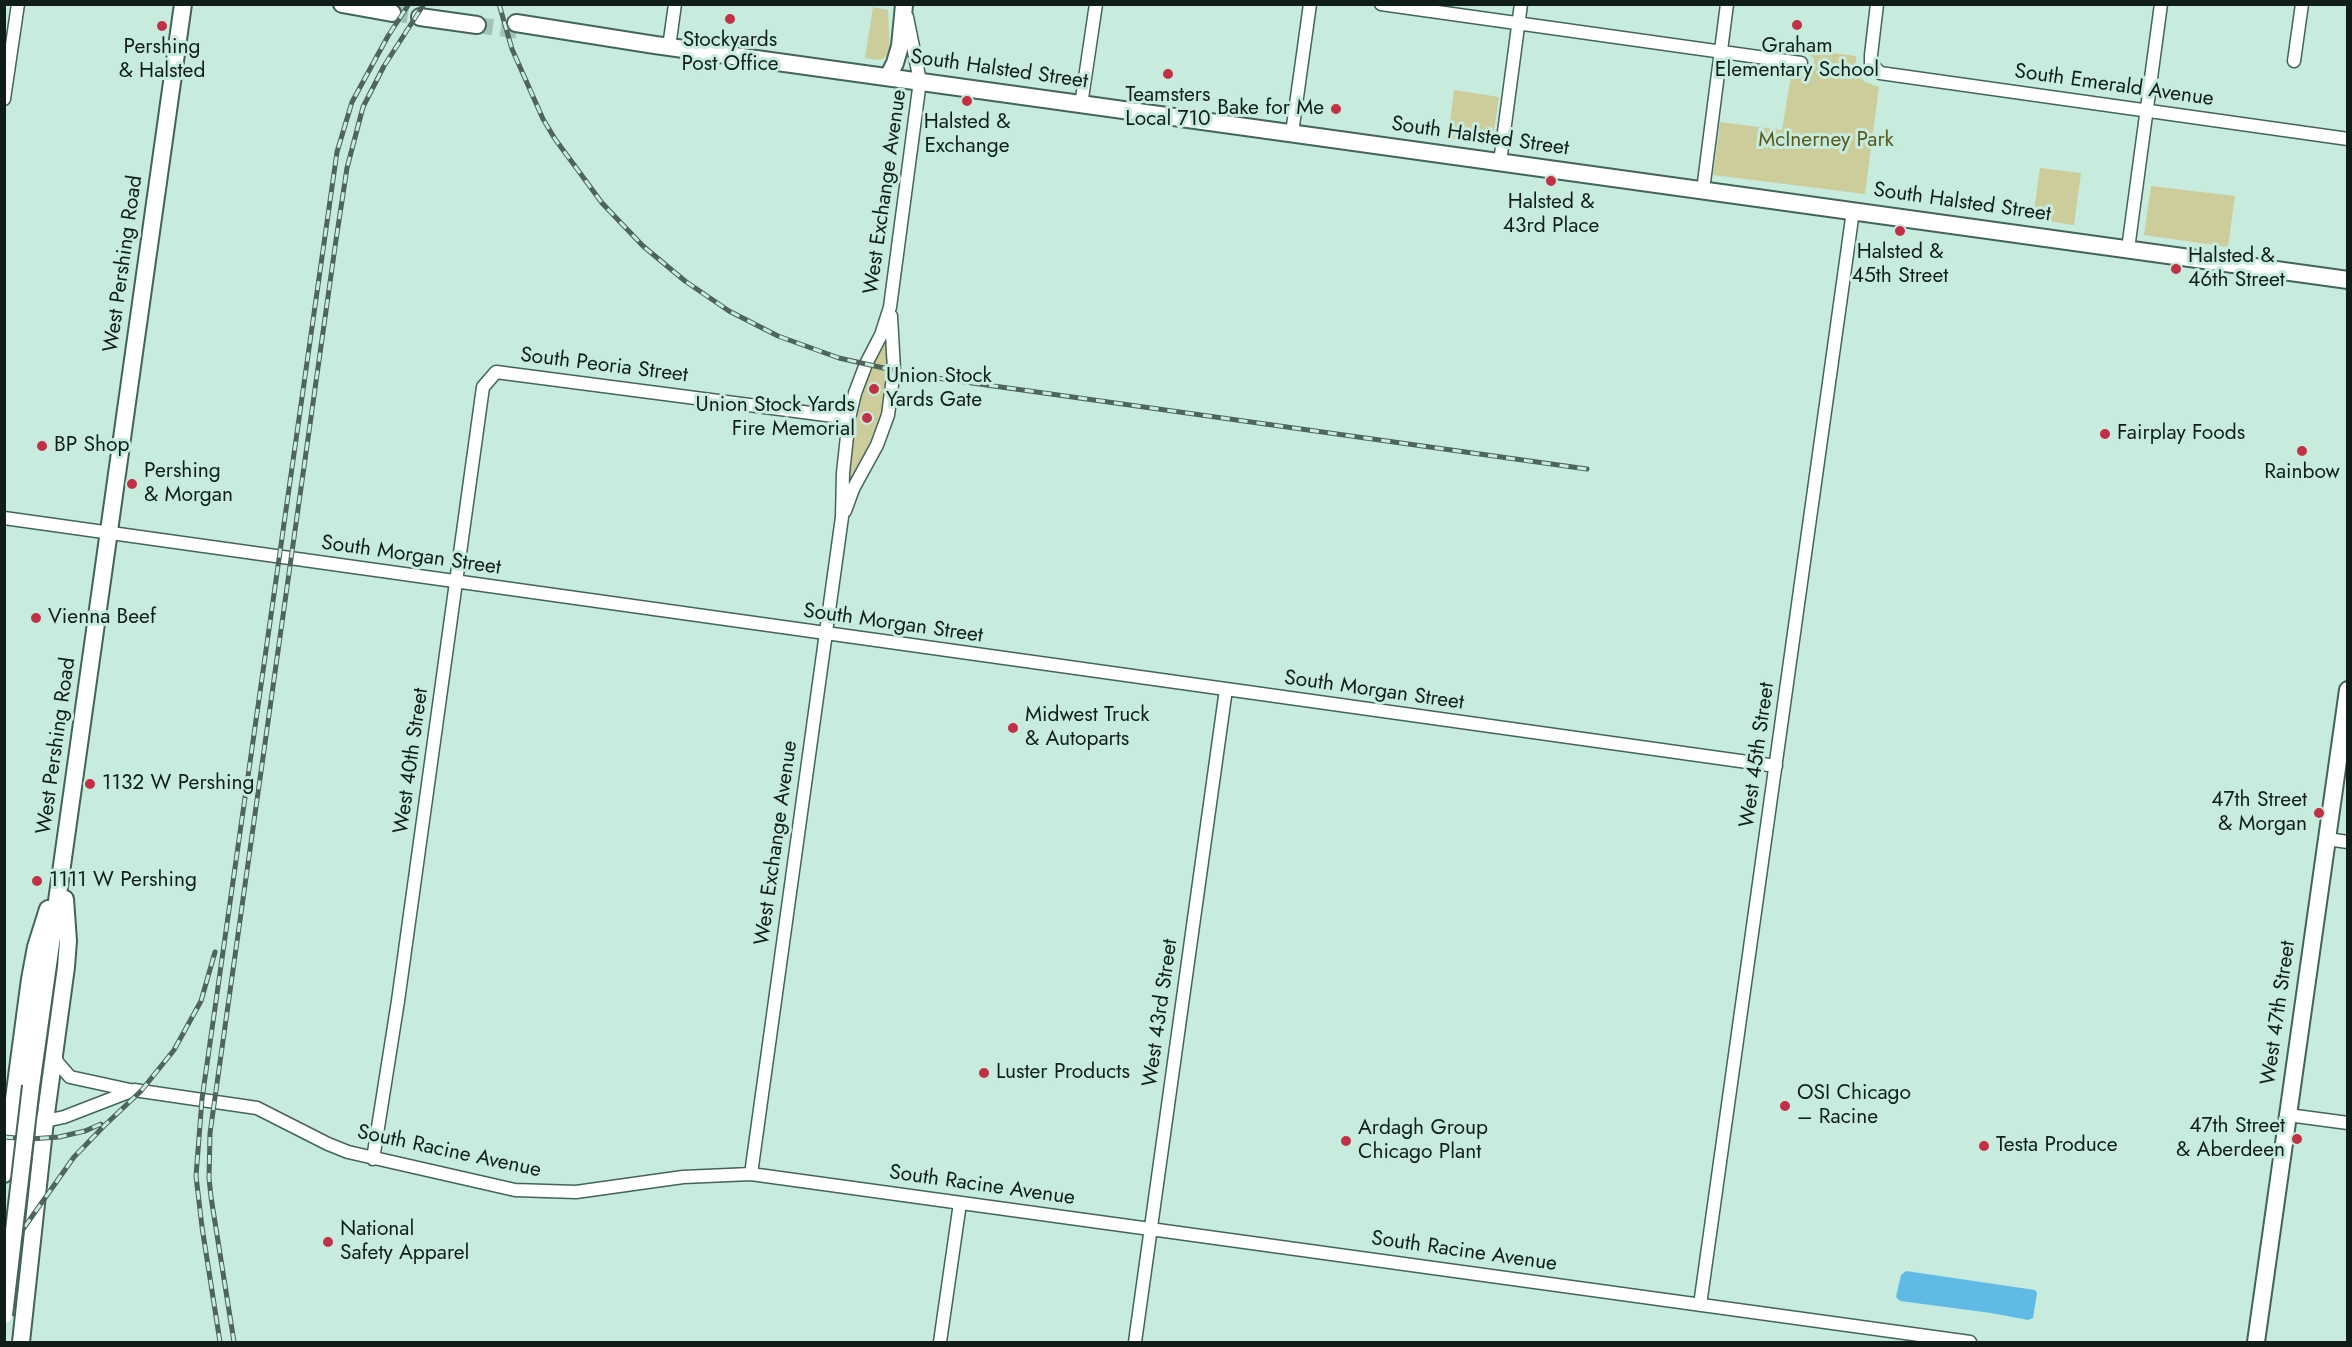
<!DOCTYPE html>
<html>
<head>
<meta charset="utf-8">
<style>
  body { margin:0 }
  #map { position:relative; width:2352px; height:1347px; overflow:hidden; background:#c7ecde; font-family:Jost,sans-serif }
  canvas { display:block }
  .frame { position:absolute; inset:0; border:6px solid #101e19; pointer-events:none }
</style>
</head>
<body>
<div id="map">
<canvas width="2352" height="1347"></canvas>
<div class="frame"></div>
</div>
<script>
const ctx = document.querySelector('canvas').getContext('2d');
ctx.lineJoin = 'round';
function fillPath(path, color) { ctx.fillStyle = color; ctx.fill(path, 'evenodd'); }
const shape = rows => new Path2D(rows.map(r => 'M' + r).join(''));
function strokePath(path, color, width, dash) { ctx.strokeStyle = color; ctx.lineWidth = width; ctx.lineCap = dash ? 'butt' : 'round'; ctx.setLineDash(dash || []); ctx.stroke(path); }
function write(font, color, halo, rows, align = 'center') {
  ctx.font = font + ' Jost,sans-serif'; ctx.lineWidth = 6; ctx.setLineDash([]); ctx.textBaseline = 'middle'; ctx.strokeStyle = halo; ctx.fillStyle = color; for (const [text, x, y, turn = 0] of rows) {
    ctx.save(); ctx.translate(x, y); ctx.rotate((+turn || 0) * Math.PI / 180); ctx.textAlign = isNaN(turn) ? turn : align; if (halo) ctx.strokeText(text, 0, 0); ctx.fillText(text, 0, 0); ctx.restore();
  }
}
fillPath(shape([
  [873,7,888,10,890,53,883,59,876,60,865,58],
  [1804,49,1856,56,1856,67,1860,77,1865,82,1879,87,1865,194,1713,175,1720,122,1782,130,1791,75,1806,76,1814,64,1814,59],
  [1454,90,1499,97,1492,144,1448,138],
  [2040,168,2081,173,2074,225,2033,219],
  [2151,186,2235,196,2228,247,2144,235],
  [884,344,886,346,887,381,882,410,870,442,854,474,851,478,848,477,857,407,875,358]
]), '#cccd9b');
fillPath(shape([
  [1906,1271,2035,1290,2037,1293,2033,1318,2028,1320,1991,1313,1900,1301,1896,1297,1901,1275]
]), '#5fbbe6');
strokePath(shape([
  [392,13,420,17],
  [477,25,520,31]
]), '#a2c3b7', 16, [16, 8]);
const minor = shape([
  [1381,4,1801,63],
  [1877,4,1871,55,1871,63,1880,73,2348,139],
  [669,47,675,4],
  [2294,61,2302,4],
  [4,99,18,4],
  [1081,105,1096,4],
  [1292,133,1310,4],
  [1500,162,1521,4],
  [1703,190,1727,4],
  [2128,249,2161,4],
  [845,511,853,489,877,445,888,415,894,370,891,316],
  [4,518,1776,766],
  [2327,839,2348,842],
  [55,1053,57,1062,70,1077,130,1090],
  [2288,1115,2348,1123],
  [19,1120,45,1121,64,1117,134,1090,257,1108,328,1144,348,1152,515,1190,576,1192,683,1177,751,1174,1970,1342],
  [373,1159,398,1001,483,387,496,372,849,418],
  [751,1174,842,517,843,473,849,418,855,393,866,364,881,335,890,307,920,81,907,17],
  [1700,1305,1853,211],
  [940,1342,960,1203],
  [1135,1342,1226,689]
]);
const major = shape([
  [342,4,392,13],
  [420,17,477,25],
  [516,23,655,45,2348,280],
  [888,77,895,63,900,46,904,5],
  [31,1086,183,4],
  [4,1174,30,979,36,947,48,909],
  [21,1342,45,1121,66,967,68,941,65,899],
  [2256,1342,2348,690]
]);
strokePath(minor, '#436458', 15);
strokePath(major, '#436458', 20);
strokePath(minor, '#fff', 12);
strokePath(major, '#fff', 16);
const rail = shape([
  [499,4,512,49,543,119,555,139,602,203,643,246,685,281,729,311,778,336,839,358,915,375,1587,469],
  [4,1137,30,1139,59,1137,85,1131,101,1124],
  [4,1256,74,1157,104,1126,141,1091,174,1050,201,1001,215,952],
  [220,1342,202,1227,196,1176,202,1099,337,152,352,102,388,36,409,4],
  [234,1342,211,1197,209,1178,210,1133,336,240,347,168,363,107,384,66,424,4]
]);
strokePath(rail, '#4e645c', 5);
strokePath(rail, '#c7ecde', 3, [9]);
const majorBridge = shape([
  [4,1315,31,1086]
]);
strokePath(majorBridge, '#436458', 20, []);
strokePath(majorBridge, '#fff', 16);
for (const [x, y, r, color] of [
  [730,19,6,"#c13044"],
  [1797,25,6,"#c13044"],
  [162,26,6,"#c13044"],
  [1168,74,6,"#c13044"],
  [967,101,6,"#c13044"],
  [1336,109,6,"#c13044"],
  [1551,181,6,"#c13044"],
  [1900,231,6,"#c13044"],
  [2176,269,6,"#c13044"],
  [874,389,6,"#c13044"],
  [867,418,6,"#c13044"],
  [2105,434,6,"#c13044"],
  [42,446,6,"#c13044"],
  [2302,451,6,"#c13044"],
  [132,484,6,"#c13044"],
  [36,618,6,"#c13044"],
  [1013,728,6,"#c13044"],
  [90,784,6,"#c13044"],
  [2319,813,6,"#c13044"],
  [37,881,6,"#c13044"],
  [984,1073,6,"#c13044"],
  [1785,1106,6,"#c13044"],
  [2297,1139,6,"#c13044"],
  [1346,1141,6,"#c13044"],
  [1984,1146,6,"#c13044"],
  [328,1242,6,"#c13044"]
]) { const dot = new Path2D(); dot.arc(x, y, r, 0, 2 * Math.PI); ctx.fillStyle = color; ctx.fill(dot); strokePath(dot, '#c7ecde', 2); }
write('21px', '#101e19', '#c7ecde', [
  ["Stockyards",730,41,"center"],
  ["Post Office",730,65,"center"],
  ["Graham",1797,47,"center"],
  ["Elementary School",1797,71,"center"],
  ["Pershing",162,48,"center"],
  ["& Halsted",162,72,"center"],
  ["Teamsters",1168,96,"center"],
  ["Local 710",1168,120,"center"],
  ["Bake for Me",1324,109,"right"],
  ["Halsted &",967,123,"center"],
  ["Exchange",967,147,"center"],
  ["Halsted &",1551,203,"center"],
  ["43rd Place",1551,227,"center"],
  ["Halsted &",1900,253,"center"],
  ["45th Street",1900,277,"center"],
  ["Halsted &",2188,257],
  ["46th Street",2188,281],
  ["Union Stock",886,377],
  ["Yards Gate",886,401],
  ["Union Stock Yards",855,406,"right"],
  ["Fire Memorial",855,430,"right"],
  ["Fairplay Foods",2117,434],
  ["BP Shop",54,446],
  ["Pershing",144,472],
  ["& Morgan",144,496],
  ["Rainbow",2302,473,"center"],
  ["Vienna Beef",48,618],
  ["Midwest Truck",1025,716],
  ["& Autoparts",1025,740],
  ["1132 W Pershing",102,784],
  ["47th Street",2307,801,"right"],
  ["& Morgan",2307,825,"right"],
  ["1111 W Pershing",49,881],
  ["Luster Products",996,1073],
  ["OSI Chicago",1797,1094],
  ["– Racine",1797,1118],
  ["47th Street",2285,1127,"right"],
  ["& Aberdeen",2285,1151,"right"],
  ["Ardagh Group",1358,1129],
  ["Chicago Plant",1358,1153],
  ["Testa Produce",1996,1146],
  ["National",340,1230],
  ["Safety Apparel",340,1254]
], 'left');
write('21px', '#101e19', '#c7ecde', [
  ["South Halsted Street",999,70,8],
  ["South Emerald Avenue",2114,86,8],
  ["South Halsted Street",1480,137,8],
  ["West Exchange Avenue",886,192,-82],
  ["South Halsted Street",1962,203,8],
  ["West Pershing Road",124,264,-82],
  ["South Peoria Street",604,366,7],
  ["South Morgan Street",411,556,8],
  ["South Morgan Street",893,624,8],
  ["South Morgan Street",1374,691,8],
  ["West Pershing Road",57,746,-82],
  ["West 45th Street",1758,755,-82],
  ["West 40th Street",412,761,-82],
  ["West Exchange Avenue",777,843,-82],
  ["West 43rd Street",1161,1013,-82],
  ["West 47th Street",2279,1013,-82],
  ["South Racine Avenue",449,1152,12],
  ["South Racine Avenue",982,1186,8],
  ["South Racine Avenue",1464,1252,8]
]);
write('21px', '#5a5a1c', '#c7ecde', [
  ["McInerney Park",1826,141]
]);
</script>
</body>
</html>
